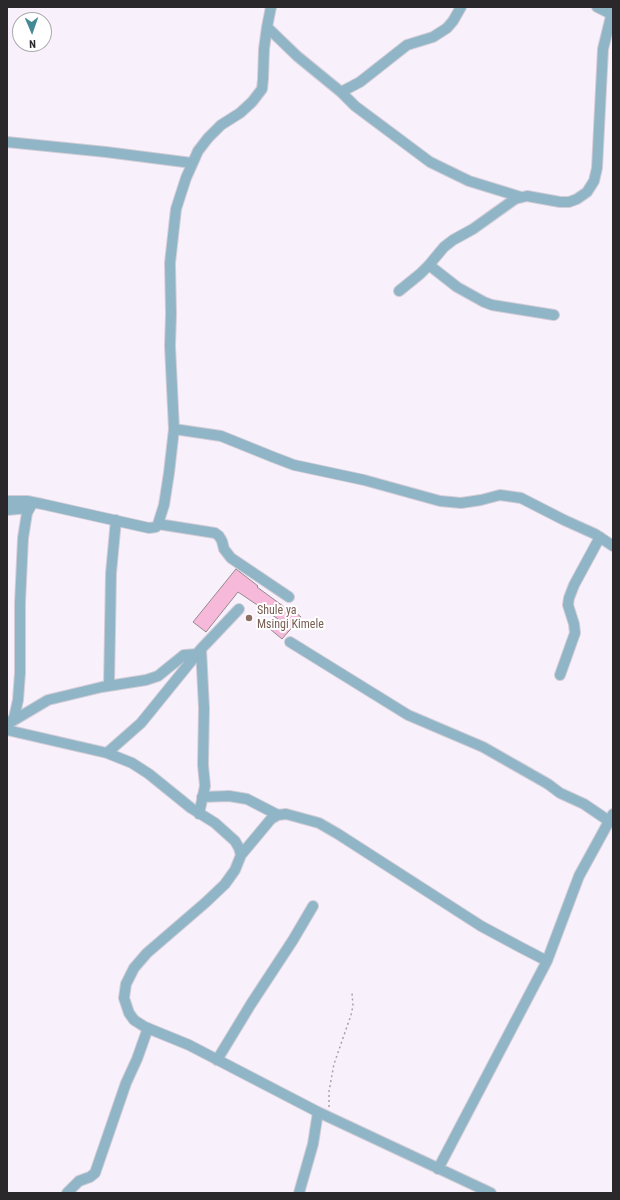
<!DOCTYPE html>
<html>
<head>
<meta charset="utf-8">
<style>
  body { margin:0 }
  #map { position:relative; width:620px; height:1200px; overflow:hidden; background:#f8f1fc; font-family:"Roboto Condensed",sans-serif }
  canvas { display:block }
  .frame { position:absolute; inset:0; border:8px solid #2b282c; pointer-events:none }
  .north { position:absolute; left:12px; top:12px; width:40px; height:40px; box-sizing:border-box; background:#fff; border:1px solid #aaa9ab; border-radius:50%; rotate:178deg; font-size:11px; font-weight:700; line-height:16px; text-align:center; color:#2b282c }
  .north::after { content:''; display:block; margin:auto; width:14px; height:18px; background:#448996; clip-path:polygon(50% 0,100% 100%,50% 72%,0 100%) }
</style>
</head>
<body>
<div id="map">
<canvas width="620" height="1200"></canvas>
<div class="frame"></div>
<div class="north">N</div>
</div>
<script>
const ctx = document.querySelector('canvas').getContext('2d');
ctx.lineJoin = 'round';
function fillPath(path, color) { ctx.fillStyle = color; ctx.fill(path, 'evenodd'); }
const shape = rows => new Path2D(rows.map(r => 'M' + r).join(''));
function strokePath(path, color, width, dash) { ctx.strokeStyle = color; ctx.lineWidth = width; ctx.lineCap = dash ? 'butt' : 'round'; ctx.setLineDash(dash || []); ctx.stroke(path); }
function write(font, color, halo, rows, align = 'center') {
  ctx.font = font + ' "Roboto Condensed",sans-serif'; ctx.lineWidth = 4; ctx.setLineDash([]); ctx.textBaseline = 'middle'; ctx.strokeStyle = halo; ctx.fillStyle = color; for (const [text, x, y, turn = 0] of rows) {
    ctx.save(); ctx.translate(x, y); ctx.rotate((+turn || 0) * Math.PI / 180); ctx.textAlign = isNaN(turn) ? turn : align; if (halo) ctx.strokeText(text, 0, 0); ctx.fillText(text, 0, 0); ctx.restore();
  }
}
const building = shape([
  [236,569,258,586,257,587,287,609,289,607,301,617,282,639,270,629,278,619,238,592,206,632,193,622,236,569]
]);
fillPath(building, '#f7b9da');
strokePath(building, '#93888d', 1);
const minor = shape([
  [597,7,611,14],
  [267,27,297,56,341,92,355,106,430,162,469,181,521,197],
  [341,92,360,82,407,45,433,37,447,28,453,21,461,7],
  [7,142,106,152,192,163],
  [429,265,457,287,484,302,492,305,554,315],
  [399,291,420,274,429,265,444,247,453,240,473,229,515,199,527,196,560,202,569,202,577,199,587,192,594,181,597,168,603,49,613,8],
  [174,429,221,436,273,457,294,465,364,480,440,501,461,503,481,500,500,495,521,498,564,520,595,534,613,546],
  [7,501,27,501,42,504,149,528,156,527,158,524,164,505,169,473,174,429,170,346,171,314,170,263,176,209,186,178,198,151,208,138,221,125,240,113,252,102,262,89,263,79,264,49,267,27,271,7],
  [7,510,29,508],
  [158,524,215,533,219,536,222,541,224,549,231,558,289,597],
  [290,642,408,715,483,747,548,784,560,793,584,804,609,821],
  [560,675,575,633,574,624,568,605,569,598,574,585,600,537],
  [109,686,111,573,116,520],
  [11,722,48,700,102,687,146,680,158,676,184,655,197,654],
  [7,725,14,718,18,700,20,673,20,603,23,538,27,513,33,502],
  [7,730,107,753,132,763,149,774,191,808,215,823,235,841,239,848,241,855,235,870,225,884,205,903,147,953,134,968,126,984,124,998,129,1013,134,1020,145,1027,189,1045,318,1112,491,1193],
  [107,753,141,723,201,649,239,609],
  [202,797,229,796,247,799,278,815],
  [199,814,205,786,203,765,204,708,201,649],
  [241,855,271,819,278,815,286,814,319,823,338,834,481,926,520,947,547,961],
  [217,1060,251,1004,293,940,313,906],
  [438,1169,547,961,579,876,613,814],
  [67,1193,79,1181,90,1177,95,1173,126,1083,137,1059,148,1028],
  [299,1193,313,1144,318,1112]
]);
strokePath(minor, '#d3cdd7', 12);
strokePath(shape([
  [329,1107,329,1091,334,1064,351,1015,353,1006,352,993]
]), '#a7a1aa', 1.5, [2, 3]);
strokePath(minor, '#90b5c6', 10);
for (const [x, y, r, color] of [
  [249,618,4,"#8d6e63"]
]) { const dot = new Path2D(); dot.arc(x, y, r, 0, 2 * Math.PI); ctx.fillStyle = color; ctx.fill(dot); strokePath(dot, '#fff', 1.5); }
write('12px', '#785e54', '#fff', [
  ["Shule ya",257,611],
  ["Msingi Kimele",257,625]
], 'left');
</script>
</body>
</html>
